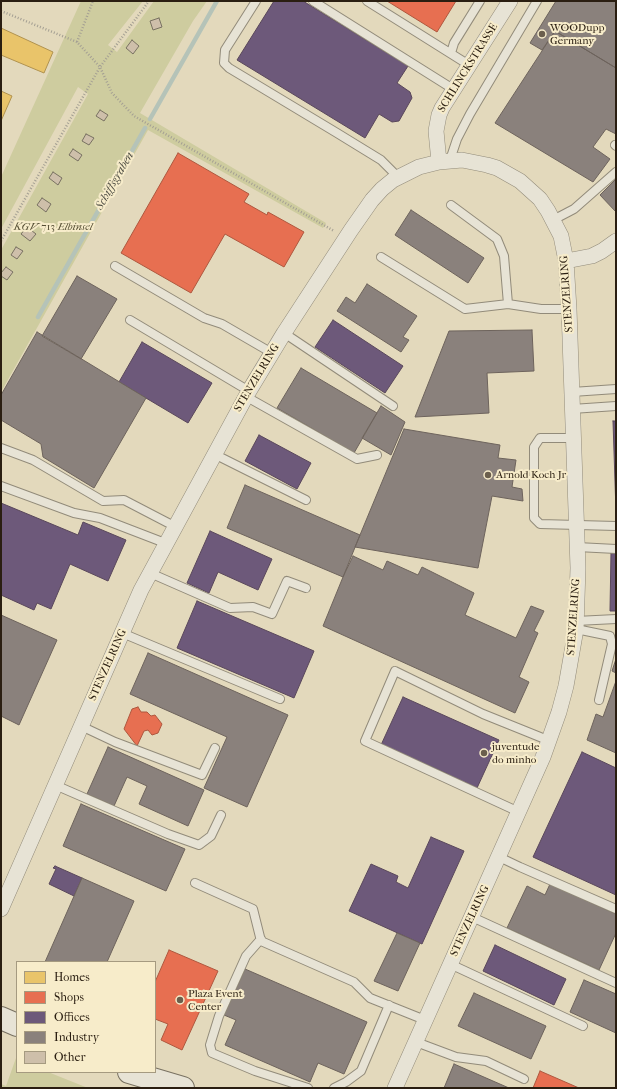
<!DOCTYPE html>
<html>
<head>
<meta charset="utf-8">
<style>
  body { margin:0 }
  #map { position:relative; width:617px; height:1089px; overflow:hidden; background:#e3d9bc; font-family:"IM FELL French Canon",serif }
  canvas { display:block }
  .frame { position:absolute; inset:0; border:2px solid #2a1e11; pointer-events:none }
  .legend { position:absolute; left:16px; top:961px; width:140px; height:112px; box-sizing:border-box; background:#f7ecca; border:1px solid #a59a80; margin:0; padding:5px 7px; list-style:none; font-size:12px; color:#2a1e11 }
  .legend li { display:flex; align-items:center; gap:8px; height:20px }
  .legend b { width:20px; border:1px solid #a59a80 }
</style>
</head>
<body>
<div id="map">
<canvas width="617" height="1089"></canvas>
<div class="frame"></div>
<ul class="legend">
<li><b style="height:11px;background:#e9c46a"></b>Homes</li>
<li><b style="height:11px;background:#e76f51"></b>Shops</li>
<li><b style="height:11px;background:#6d597a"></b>Offices</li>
<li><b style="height:11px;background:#8a817c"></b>Industry</li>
<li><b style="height:11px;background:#cebfaa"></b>Other</li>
</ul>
</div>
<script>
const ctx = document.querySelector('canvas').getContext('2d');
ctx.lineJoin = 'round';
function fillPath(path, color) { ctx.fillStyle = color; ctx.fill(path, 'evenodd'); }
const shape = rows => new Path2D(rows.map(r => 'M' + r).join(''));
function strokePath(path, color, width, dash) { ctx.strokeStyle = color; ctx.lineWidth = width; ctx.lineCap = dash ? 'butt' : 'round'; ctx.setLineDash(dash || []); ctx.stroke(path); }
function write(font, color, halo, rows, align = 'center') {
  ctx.font = font + ' "IM FELL French Canon",serif'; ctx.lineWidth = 4; ctx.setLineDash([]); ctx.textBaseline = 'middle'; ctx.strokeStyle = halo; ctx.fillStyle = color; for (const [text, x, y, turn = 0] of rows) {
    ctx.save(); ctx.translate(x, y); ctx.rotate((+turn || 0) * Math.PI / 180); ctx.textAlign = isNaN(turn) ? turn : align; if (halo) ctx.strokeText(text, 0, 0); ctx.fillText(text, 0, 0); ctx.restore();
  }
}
fillPath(shape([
  [81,1,143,1,108,45,117,52,154,1,207,1,193,21,140,113,326,223,323,228,148,130,1,392,1,250,88,94,78,87,1,229,1,177],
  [16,1058,17,1059,17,1072,48,1072,88,1088,1,1088,1,1084,6,1086]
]), '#cecc9f');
const homes = shape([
  [1,28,53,52,44,73,1,55,1,28],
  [1,91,12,96,1,121,1,91]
]);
fillPath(homes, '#e9c46a');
strokePath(homes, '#b0924f', 1);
const shops = shape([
  [387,1,456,1,437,32,387,1],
  [178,153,249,194,244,202,267,215,268,212,304,232,284,267,225,234,191,293,121,253,178,153],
  [138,707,141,712,147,712,151,716,155,715,162,724,158,733,152,735,148,730,144,731,137,746,124,729,132,709,138,707],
  [169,950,218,971,182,1050,161,1040,168,1024,155,1019,155,982,169,950],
  [540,1071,579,1088,533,1088,540,1071]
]);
fillPath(shops, '#e76f51');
strokePath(shops, '#ae573e', 1);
const offices = shape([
  [274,1,303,1,408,66,397,83,410,92,412,98,399,121,392,122,379,114,365,138,237,60,274,1],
  [333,320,403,366,385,393,315,347,333,320],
  [142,342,212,383,188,423,119,382,142,342],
  [613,421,616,421,616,512,613,421],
  [259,435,311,463,297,489,245,461,259,435],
  [1,503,78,535,83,522,126,540,108,581,70,564,51,609,37,603,34,610,1,595,1,503],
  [210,531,272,559,258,590,218,572,209,593,187,583,210,531],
  [611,553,616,553,616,611,610,611,611,553],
  [197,601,314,651,294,698,177,648,197,601],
  [403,697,499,740,477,788,465,782,464,785,446,778,448,774,381,745,403,697],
  [582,752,616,768,616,895,533,857,582,752],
  [431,837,464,851,422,944,349,911,371,864,398,876,396,882,408,888,431,837],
  [55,866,82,878,74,896,49,884,56,869,53,868,55,866],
  [495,945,566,979,554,1005,483,971,495,945]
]);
fillPath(offices, '#6d597a');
strokePath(offices, '#59475a', 1);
const industry = shape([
  [556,1,616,1,616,68,555,31,542,50,530,43,556,1],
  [555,31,616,68,616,134,606,129,593,147,610,159,593,182,495,123,555,31],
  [616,179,616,212,600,195,616,179],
  [411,210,484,258,468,283,395,235,411,210],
  [77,276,117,299,81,359,42,336,77,276],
  [367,284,417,316,403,337,409,340,401,352,337,311,346,297,355,303,367,284],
  [532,330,534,371,487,373,489,413,415,417,449,331,532,330],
  [37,332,146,398,94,488,43,457,41,444,1,420,1,395,37,332],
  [301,368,377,413,354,453,277,408,301,368],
  [381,406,405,422,391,455,362,438,381,406],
  [404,429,500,445,498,458,516,460,512,487,522,489,523,501,492,496,478,568,355,547,404,429],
  [245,485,360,535,343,577,227,528,245,485],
  [353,556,383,570,387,561,418,575,422,567,474,593,465,615,516,638,531,606,544,611,534,631,538,633,519,677,529,682,515,713,323,626,343,577,353,556],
  [1,615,57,640,19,725,1,716,1,615],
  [148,653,288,715,247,807,204,788,227,737,130,694,148,653],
  [616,659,616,673,612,671,616,659],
  [616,681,616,753,587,740,596,714,603,717,616,681],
  [108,747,204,790,188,826,139,804,147,786,127,777,114,806,87,794,108,747],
  [81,804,185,849,166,891,63,846,81,804],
  [82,878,134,901,107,962,45,962,82,878],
  [550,884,616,914,616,933,599,970,507,928,527,886,545,895,550,884],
  [397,933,420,943,398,991,374,981,397,933],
  [245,969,367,1022,344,1074,318,1063,310,1082,225,1045,236,1020,224,1015,245,969],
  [584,980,616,994,616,1033,570,1012,584,980],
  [474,993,546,1026,531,1059,458,1026,474,993],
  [454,1064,509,1088,444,1088,454,1064]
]);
fillPath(industry, '#8a817c');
strokePath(industry, '#6d635c', 1);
strokePath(shape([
  [150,119,217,1],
  [38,317,145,128]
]), '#b5c3b8', 4.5);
const building = shape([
  [159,18,162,27,153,30,150,21,159,18],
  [132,40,139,46,133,54,126,48,132,40],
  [100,110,108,115,104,121,96,116,100,110],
  [86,134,94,138,89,145,82,141,86,134],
  [73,149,82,155,78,161,69,155,73,149],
  [53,172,62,178,58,185,49,178,53,172],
  [42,198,51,204,46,212,37,205,42,198],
  [27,227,36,234,30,241,21,234,27,227],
  [16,247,23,251,17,259,11,255,16,247],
  [6,267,13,272,7,280,1,276,1,273,6,267]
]);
fillPath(building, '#cebfaa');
strokePath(building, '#797262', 1);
const lane = shape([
  [256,1,225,50,224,63,229,68,337,133,381,160,398,177],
  [313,1,453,89],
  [367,1,469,65],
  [451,53,454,43,480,1],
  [615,145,616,146],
  [450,160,457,139,470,114,537,1],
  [451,205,497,239,504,256,508,304],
  [553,220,574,209,616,172],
  [381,257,465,309,508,304,541,309,569,309],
  [115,266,204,318,222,324,272,353],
  [130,320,249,391],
  [284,333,393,406],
  [572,392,616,389],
  [245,396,357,459,377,455],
  [572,409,616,406],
  [573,438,540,438,534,447,534,518,540,524,616,526],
  [1,448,33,460,103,501,124,500,174,526],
  [214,454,306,500],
  [1,486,74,513,100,518,165,543],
  [577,547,616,549],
  [150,573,230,608,253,607,272,614,287,581,306,588],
  [576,621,616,619],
  [576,629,610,636,612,644,599,700],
  [122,633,280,699],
  [81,726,115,742,202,775,215,748],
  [55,785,168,834,199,845,211,836,221,815],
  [519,812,365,741,395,671,483,714,550,741],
  [499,857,520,867,616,909],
  [195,883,253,909,261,941,354,982,370,998,425,1020],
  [472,917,616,983],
  [261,939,246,956,219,1016,210,1045,212,1053,255,1071,308,1088],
  [450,964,583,1026],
  [416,1042,456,1057,486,1061,524,1079],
  [334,1088,346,1082,361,1071,389,1005]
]);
const street = shape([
  [439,162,436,131,439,115,442,108,510,1],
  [566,261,592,256,602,251,616,241],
  [1,909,141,590,249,391,284,333,351,230,372,200,382,189,393,180,419,167,439,162,462,160,487,165,497,168,520,181,540,199,548,211,561,236,566,261,569,309,578,568,576,629,566,686,559,712,543,757,395,1088]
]);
const secondary = shape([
  [1,1018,17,1025],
  [129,1072,183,1088]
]);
strokePath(lane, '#928b7a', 10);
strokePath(street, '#928b7a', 16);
strokePath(secondary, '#797262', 24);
strokePath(shape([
  [1,11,77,42,100,67,112,93,134,116,334,231],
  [77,42,93,1],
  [1,241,100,67,149,1]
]), '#a49f93', 2.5, [1, 2]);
strokePath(lane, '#e7e3d5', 8);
strokePath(street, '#e7e3d5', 15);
strokePath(secondary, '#e7e3d5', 22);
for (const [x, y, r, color] of [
  [542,34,4,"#6b5f4d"],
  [488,475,4,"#6b5f4d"],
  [484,753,4,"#6b5f4d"],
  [180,1000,4,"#6b5f4d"]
]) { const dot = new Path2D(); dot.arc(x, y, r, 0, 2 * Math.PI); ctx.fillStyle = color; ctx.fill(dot); strokePath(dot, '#f7ecca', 1.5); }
write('11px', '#2a1e11', '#f7ecca', [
  ["WOODupp",550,28],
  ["Germany",550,41],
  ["Arnold Koch Jr",496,475],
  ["juventude",492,747],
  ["do minho",492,760],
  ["Plaza Event",188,994],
  ["Center",188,1007]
], 'left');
write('11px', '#2a1e11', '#f7ecca', [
  ["SCHLINCKSTRASSE",468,68,-58],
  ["STENZELRING",567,294,-94],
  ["STENZELRING",257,378,-59],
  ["STENZELRING",574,617,-86],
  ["STENZELRING",108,665,-66],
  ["STENZELRING",470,921,-65]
]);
write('italic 11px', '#564f35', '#f7ecca', [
  ["KGV 713 Elbinsel",53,227]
]);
write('italic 12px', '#4e4d43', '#f7ecca', [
  ["Schiffsgraben",115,181,-60]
]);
</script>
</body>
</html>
